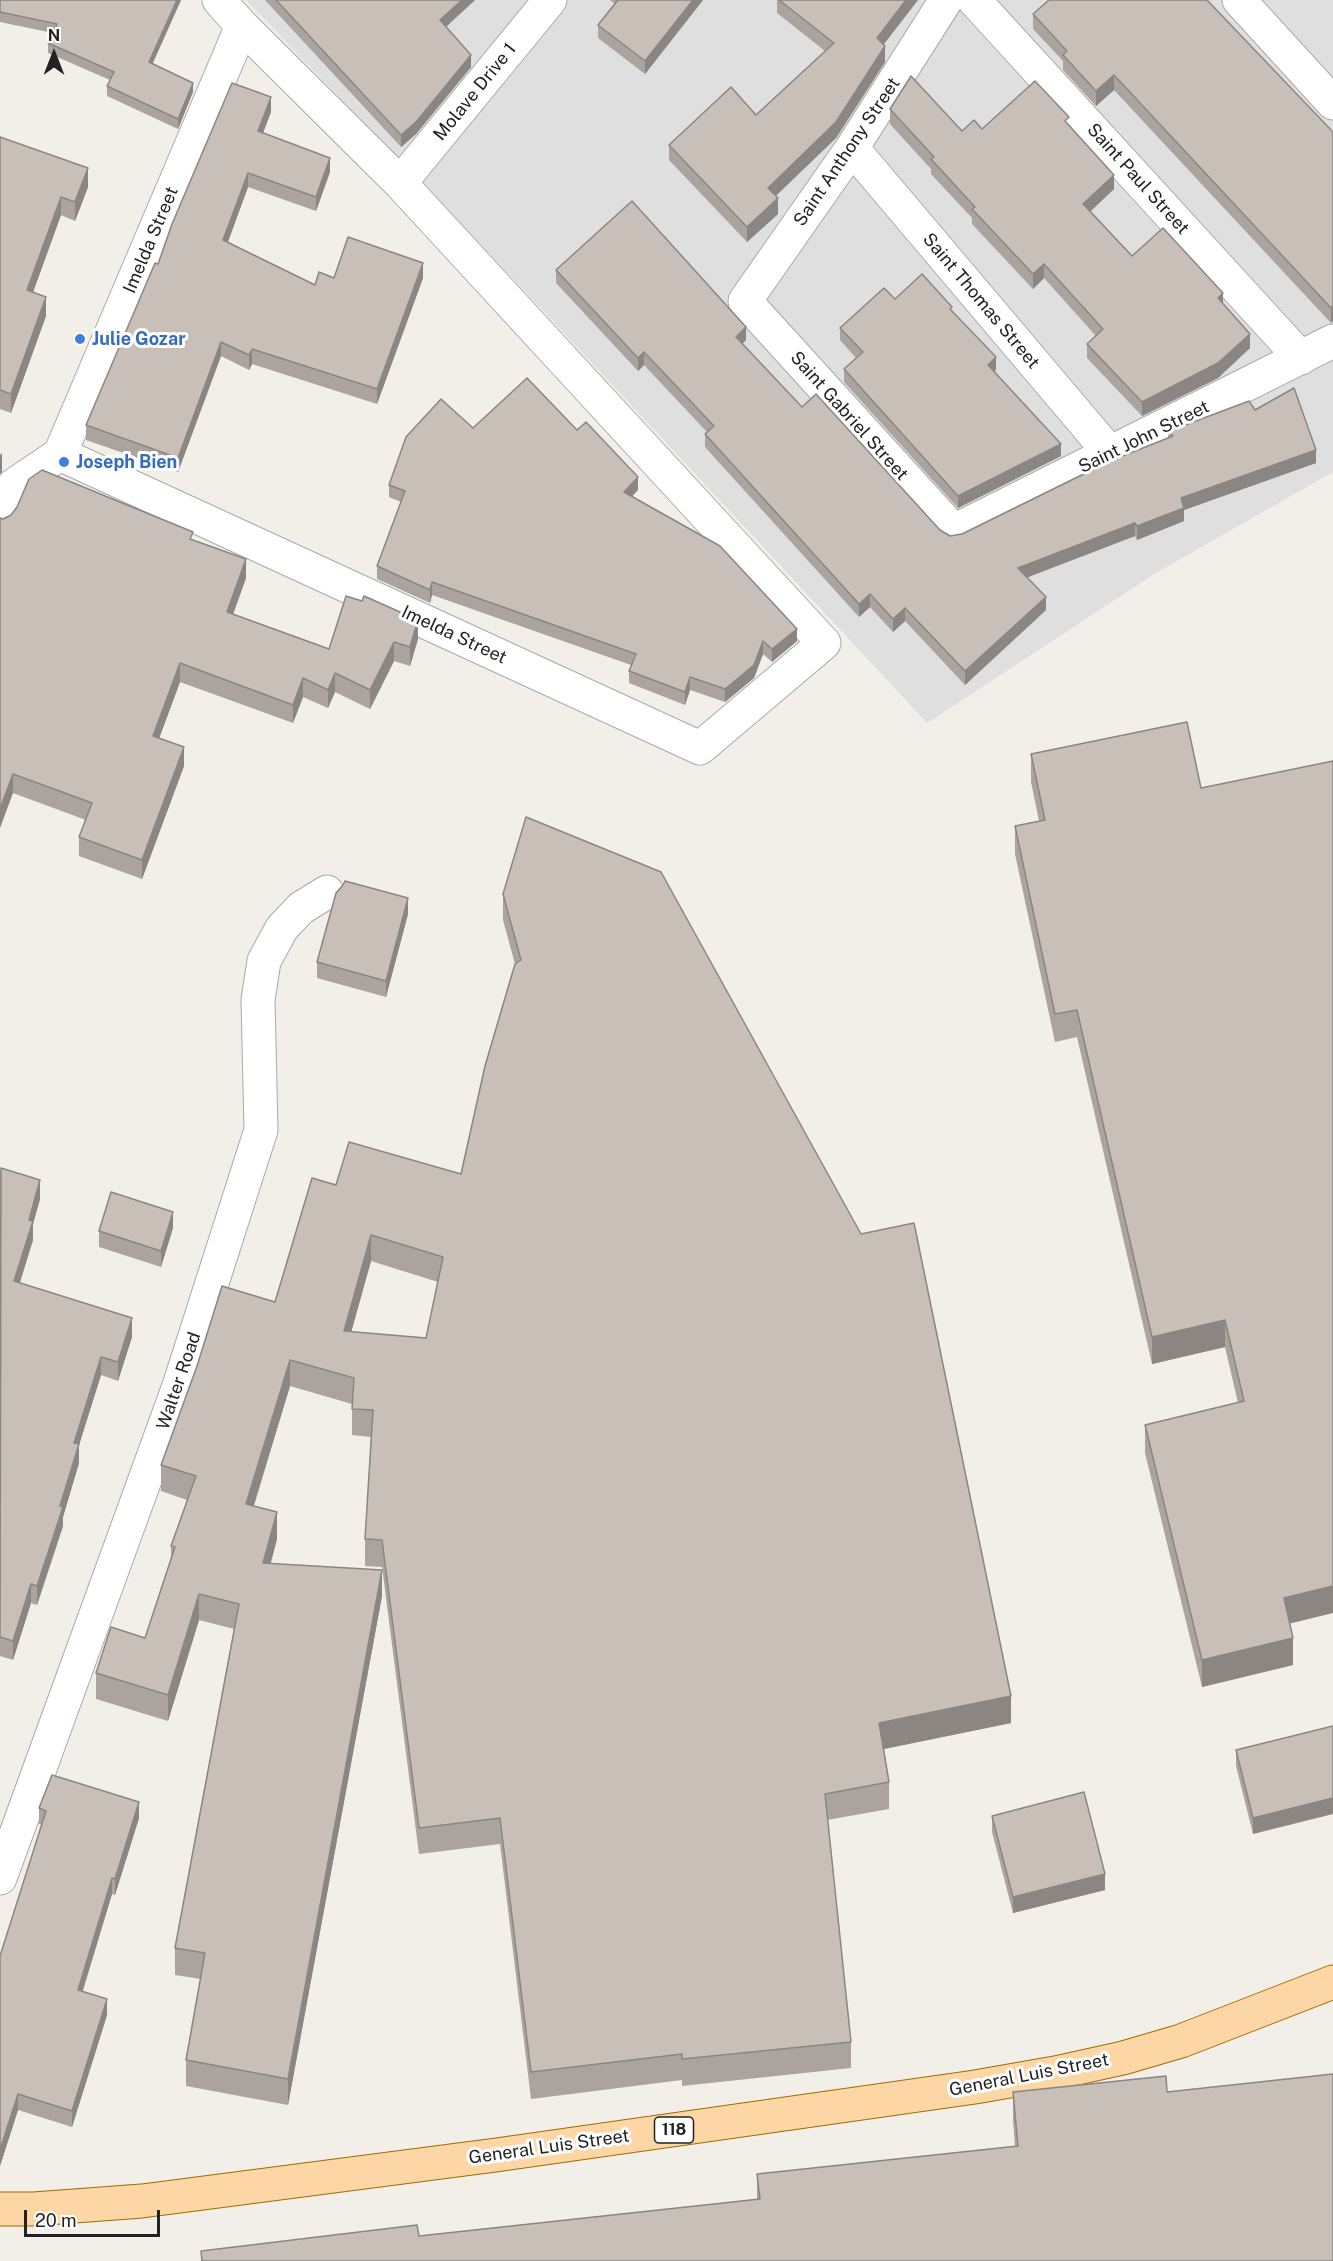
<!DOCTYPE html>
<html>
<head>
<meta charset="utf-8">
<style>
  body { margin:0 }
  #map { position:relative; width:1333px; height:2261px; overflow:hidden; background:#f2efe9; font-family:"Public Sans",sans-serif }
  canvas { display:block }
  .north { position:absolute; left:24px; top:24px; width:60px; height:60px; -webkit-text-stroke:4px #fff; paint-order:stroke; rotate:0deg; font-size:16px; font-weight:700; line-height:24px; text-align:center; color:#222 }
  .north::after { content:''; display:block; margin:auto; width:21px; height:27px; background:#222; clip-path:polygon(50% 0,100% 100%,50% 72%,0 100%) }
  .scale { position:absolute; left:24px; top:2210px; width:136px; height:27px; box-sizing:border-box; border:3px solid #222; border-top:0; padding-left:8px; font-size:18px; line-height:21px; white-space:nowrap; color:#222; -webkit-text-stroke:4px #fff; paint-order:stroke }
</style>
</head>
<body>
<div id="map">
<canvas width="1333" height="2261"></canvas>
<div class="north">N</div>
<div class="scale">20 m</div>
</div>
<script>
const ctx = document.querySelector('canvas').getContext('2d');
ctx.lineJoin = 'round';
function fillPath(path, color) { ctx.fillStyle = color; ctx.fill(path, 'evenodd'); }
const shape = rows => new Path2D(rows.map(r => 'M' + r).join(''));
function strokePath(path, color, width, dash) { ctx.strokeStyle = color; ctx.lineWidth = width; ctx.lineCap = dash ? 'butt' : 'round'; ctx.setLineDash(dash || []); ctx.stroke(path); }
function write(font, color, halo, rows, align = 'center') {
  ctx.font = font + ' "Public Sans",sans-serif'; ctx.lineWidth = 6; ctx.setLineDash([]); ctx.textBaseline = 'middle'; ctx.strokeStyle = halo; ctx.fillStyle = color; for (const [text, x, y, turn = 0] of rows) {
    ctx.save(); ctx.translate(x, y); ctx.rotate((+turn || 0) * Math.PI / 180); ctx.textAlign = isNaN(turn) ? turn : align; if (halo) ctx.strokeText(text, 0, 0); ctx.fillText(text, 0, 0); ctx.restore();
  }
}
fillPath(shape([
  [246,0,1333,0,1333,472,1156,573,927,723,537,304]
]), '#e0dfdf');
const street = shape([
  [946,0,852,148,745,301,954,531,1333,341],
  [974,0,1301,358],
  [1239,0,1333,103],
  [852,148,1110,453],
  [400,183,550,0],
  [60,454,700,748,824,643,400,183,242,26,219,0],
  [0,519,14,485,60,454,242,26],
  [0,1878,179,1386,261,1130,258,1000,264,961,282,928,301,908,327,892]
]);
const primary = shape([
  [0,2209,34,2209,142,2201,496,2155,975,2087,1055,2073,1123,2058,1181,2041,1333,1982]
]);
strokePath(street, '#a9a9a9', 35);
strokePath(primary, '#a06b00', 35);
strokePath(street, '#fff', 33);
strokePath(primary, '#fcd6a4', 33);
fillPath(shape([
  [0,0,181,0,153,63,193,92,178,129,107,96,107,86,110,80,48,53,48,43,53,33,0,22],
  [265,0,475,0,446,27,471,67,416,134,401,147],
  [610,0,703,0,645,74,598,38,598,25,615,4],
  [777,0,918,0,883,45,885,62,836,138,776,196,778,214,747,242,669,160,669,145,756,115,825,51,777,13],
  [1033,14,1333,132,1333,321,1331,323,1114,90,1096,106,1063,70,1063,61,1033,29],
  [890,109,962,131,1069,125,1114,189,1091,211,1132,256,1223,305,1250,348,1218,378,1142,416,1087,358,1087,344,1096,336,1044,278,1033,289,972,224,972,218,931,174,931,169,890,124],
  [271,112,263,133,330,172,316,211,248,187,228,242,315,285,334,278,423,278,377,404,252,364,249,370,221,356,178,472,86,440,86,425,158,264],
  [0,137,88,187,75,221,61,215,33,292,46,316,11,413,0,409],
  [556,270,746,340,742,344,802,407,940,530,950,536,962,534,1168,438,1168,431,1255,410,1316,463,1184,510,1184,521,1137,540,1135,536,1027,577,1046,610,965,685,905,621,893,632,870,607,859,617,705,447,705,434,707,432,644,365,638,371,556,283],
  [895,299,952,311,996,370,994,371,1061,456,958,508,844,382,844,369,856,358,840,340,840,328],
  [473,428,577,430,638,490,632,496,797,641,772,662,763,654,754,678,725,702,690,690,685,705,629,683,629,671,631,665,432,595,430,603,377,579,377,566,401,502,389,497,389,485],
  [0,518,193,540,246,578,233,614,329,649,418,639,410,666,394,661,370,709,335,692,328,708,303,697,293,723,180,682,159,738,184,766,142,879,79,856,79,837,86,820,13,793],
  [1187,722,1290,1624,1293,1665,1202,1687,1145,1453,1145,1425,1238,1403,1225,1347,1152,1364,1077,1037,1055,1042,1015,854,1015,826,1039,821,1031,782,1031,754],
  [343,885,408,914,386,997,317,978,317,962],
  [503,894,1011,1723,884,1749,889,1782,889,1809,827,1820,851,2042,851,2068,682,2086,682,2080,531,2099,500,1844,419,1854,382,1567,365,1566,365,1539,371,1437,352,1435,352,1404,290,1386,254,1506,277,1539,271,1563,382,1596,288,2105,186,2086,186,2060,201,1979,175,1975,175,1948,234,1629,199,1620,168,1721,96,1699,96,1673,145,1638,171,1559,171,1546,187,1500,161,1491,161,1465,275,1302,336,1185,461,1174,515,964,503,920],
  [371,1261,438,1282,426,1338,351,1332],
  [0,1170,40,1199,33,1224,33,1240,20,1283,132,1337,118,1381,101,1375,79,1445,79,1463,63,1517,63,1526,37,1605,31,1603,13,1660,0,1656],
  [173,1228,161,1267,99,1247,99,1231],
  [1333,1726,1253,1834,1236,1766,1236,1750],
  [39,1808,139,1818,115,1895,112,1894,83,1991,107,2015,72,2127,18,2110,0,2166,42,1825,39,1824],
  [992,1816,1105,1890,1013,1913,992,1832],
  [1013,2092,1167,2092,1333,2261,201,2261,201,2251,419,2236,757,2199,757,2174,1015,2146,1013,2121]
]), '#aba49e');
fillPath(shape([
  [177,0,181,0,149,71,149,62],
  [462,0,475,0,440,32,440,20],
  [693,0,703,0,645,74,645,61],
  [906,0,918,0,877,53,877,38],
  [885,46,885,62,836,138,768,203,768,188],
  [471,55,471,67,416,134,401,147,401,135],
  [1114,75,1114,90,1096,106,1096,91],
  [193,83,193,92,178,129,178,119],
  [271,97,271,112,258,146,258,131],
  [330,158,330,172,316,211,316,197],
  [88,168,88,187,75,221,75,202],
  [248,173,248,187,223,255,223,240],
  [1114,175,1114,189,1083,218,1083,204],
  [61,197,61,215,27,309,27,290],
  [778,198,778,214,747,242,747,227],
  [423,263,423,278,377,404,377,389],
  [1044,264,1044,278,1033,289,1033,274],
  [1223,293,1223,308,1218,298],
  [46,297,46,316,11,413,11,394],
  [1333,306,1333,321,1331,323,1331,308],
  [746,327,746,340,736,350,736,337],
  [1250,334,1250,348,1218,378,1142,416,1142,402],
  [221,342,221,356,178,472,178,458],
  [252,349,252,364,249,370,249,355],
  [644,352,644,365,638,371,638,358],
  [996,357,996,370,988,377,988,365],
  [1061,444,1061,456,958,508,958,496],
  [1316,450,1316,463,1184,510,1184,521,1137,540,1137,526,1181,498],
  [2,453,2,472,0,474,0,455],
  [638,477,638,490,624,505,624,492],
  [1135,523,1135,536,1018,581,1018,568],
  [246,559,246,578,227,631,227,612],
  [432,582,432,595,430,603,430,590],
  [870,594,870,607,859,617,859,604],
  [1046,597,1046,610,965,685,965,671],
  [905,608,905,621,893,632,893,619],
  [418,620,418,639,410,666,410,647],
  [797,629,797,641,772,662,772,649],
  [763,641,763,654,754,678,725,702,725,689],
  [394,642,394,661,370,709,370,690],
  [180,663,180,682,153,755,153,736],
  [335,673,335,692,328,708,328,690],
  [690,677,690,690,685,705,685,692],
  [303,678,303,697,293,723,293,705],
  [184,747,184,766,142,879,142,860],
  [13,774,13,793,0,828,0,809],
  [408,898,408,914,386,997,386,981],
  [40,1180,40,1199,33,1224,33,1240,14,1300,14,1281,29,1220],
  [173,1212,173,1228,161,1267,161,1251],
  [371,1235,371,1261,344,1358,344,1331],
  [132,1318,132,1337,118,1381,118,1362],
  [1225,1320,1225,1347,1152,1364,1152,1337],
  [101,1357,101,1375,79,1445,79,1463,63,1517,63,1526,37,1605,37,1586,60,1506,74,1443],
  [290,1360,290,1386,246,1530,246,1504],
  [277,1512,277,1539,263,1590,263,1563],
  [382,1570,382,1596,288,2105,288,2079],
  [31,1584,31,1603,13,1660,13,1641],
  [1333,1586,1333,1613,1284,1625,1284,1598],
  [199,1594,199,1620,168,1721,168,1695],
  [1293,1638,1293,1665,1202,1687,1202,1660],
  [1011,1696,1011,1723,879,1750,879,1723],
  [1333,1798,1333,1814,1253,1834,1253,1818],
  [139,1802,139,1818,115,1895,115,1879],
  [1105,1874,1105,1890,1013,1913,1013,1897],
  [112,1878,112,1894,78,2005,78,1990],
  [107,1999,107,2015,72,2127,72,2111],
  [18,2094,18,2110,0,2166,0,2150]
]), '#8b8681');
const building = shape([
  [0,0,177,0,149,62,193,83,178,119,107,86,114,72,48,43,57,24,0,12,0,0],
  [276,0,462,0,440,20,471,55,416,122,401,135,276,0],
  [618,0,693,0,645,61,598,25,618,0],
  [779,0,906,0,877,38,885,46,836,122,768,188,778,198,747,227,669,145,731,87,756,115,834,43,779,0],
  [1049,0,1207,0,1333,132,1333,306,1331,308,1114,75,1096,91,1063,55,1067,51,1033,14,1049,0],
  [911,76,962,131,974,120,982,129,1035,81,1069,117,1065,121,1114,175,1083,204,1132,256,1163,228,1223,293,1218,298,1250,334,1218,363,1142,402,1087,344,1103,329,1044,264,1033,274,972,209,975,207,931,159,934,157,890,109,911,76],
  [232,83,271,97,258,131,330,158,316,197,248,173,223,240,315,285,319,272,334,278,348,237,423,263,377,389,252,349,249,355,221,342,178,458,86,425,155,263,158,264,172,224,232,83],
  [0,137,88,168,75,202,61,197,27,290,46,297,11,394,0,390,0,137],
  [632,201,746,327,736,337,802,407,816,394,940,530,950,536,962,534,1110,461,1173,436,1168,431,1172,430,1249,401,1255,410,1294,388,1316,450,1181,498,1184,508,1137,526,1135,523,1018,568,1046,597,965,671,905,608,893,619,870,594,859,604,705,434,714,426,644,352,638,358,556,270,632,201],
  [922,274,952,307,950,309,996,357,988,365,1061,444,958,496,844,369,863,352,840,328,884,288,895,299,922,274],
  [527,378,577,430,586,422,638,477,624,492,720,546,797,629,772,649,763,641,754,665,725,689,690,677,685,692,629,671,636,654,432,582,430,590,377,566,405,491,389,485,406,437,441,399,473,428,527,378],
  [42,470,193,532,190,539,246,559,227,612,329,649,346,596,362,601,364,596,418,620,410,647,394,642,370,690,335,673,328,690,303,678,293,705,180,663,153,736,184,747,142,860,79,837,92,803,13,774,0,809,0,518,3,519,11,515,17,507,29,479,42,470],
  [1187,722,1201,788,1333,761,1333,1586,1284,1598,1293,1638,1202,1660,1145,1425,1244,1401,1225,1320,1152,1337,1077,1010,1055,1014,1015,826,1045,820,1031,754,1187,722],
  [526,817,661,872,861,1234,914,1223,1011,1696,879,1723,889,1782,825,1794,851,2042,682,2059,682,2054,531,2072,500,1818,419,1828,382,1540,365,1539,373,1410,352,1409,354,1378,290,1360,246,1504,277,1512,263,1563,382,1570,288,2079,186,2060,205,1953,175,1948,239,1604,199,1594,168,1695,96,1673,111,1627,145,1638,175,1547,171,1546,196,1476,161,1465,197,1366,222,1286,275,1302,312,1178,336,1185,349,1142,461,1174,485,1066,515,964,521,960,503,894,526,817],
  [371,1235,443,1257,426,1338,344,1331,371,1235],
  [345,881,408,898,386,981,317,962,336,893,343,885,345,881],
  [1,1168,40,1180,29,1220,33,1221,14,1281,132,1318,118,1362,101,1357,74,1443,79,1444,60,1506,63,1507,37,1586,31,1584,13,1641,0,1637,1,1168],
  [111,1192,173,1212,161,1251,99,1231,111,1192],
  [1333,1726,1333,1798,1253,1818,1236,1750,1333,1726],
  [52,1775,139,1802,115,1879,112,1878,78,1990,107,1999,72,2111,18,2094,0,2150,0,1956,46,1811,39,1808,52,1775],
  [1084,1792,1105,1874,1013,1897,992,1816,1084,1792],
  [1333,2074,1333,2261,202,2261,201,2251,417,2225,419,2236,760,2199,757,2174,1018,2146,1013,2092,1166,2076,1167,2092,1333,2074]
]);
fillPath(building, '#c7bfb8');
strokePath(building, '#8b8681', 1.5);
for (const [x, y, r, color] of [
  [80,339,6,"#3f7fe0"],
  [64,462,6,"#3f7fe0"]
]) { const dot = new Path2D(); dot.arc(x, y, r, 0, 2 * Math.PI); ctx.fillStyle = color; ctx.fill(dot); strokePath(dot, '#fff', 2); }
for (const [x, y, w] of [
  [674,2130,39]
]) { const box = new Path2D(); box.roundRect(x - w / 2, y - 13, w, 26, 4.5); ctx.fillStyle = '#fff'; ctx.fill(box); strokePath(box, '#222', 1.5); }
write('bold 16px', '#222', null, [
  ["118",674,2130]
]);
write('18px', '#222', '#fff', [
  ["Molave Drive 1",475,92,-51],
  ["Saint Anthony Street",847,152,-56],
  ["Saint Paul Street",1138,179,48],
  ["Imelda Street",151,240,-67],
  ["Saint Thomas Street",981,301,50],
  ["Saint Gabriel Street",849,416,48],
  ["Saint John Street",1144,437,-26],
  ["Imelda Street",454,635,25],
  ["Walter Road",179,1381,-71],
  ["General Luis Street",1029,2075,-11],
  ["General Luis Street",549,2147,-8]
]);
write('bold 18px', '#366cbe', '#fff', [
  ["Julie Gozar",92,339],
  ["Joseph Bien",76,462]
], 'left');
</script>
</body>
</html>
